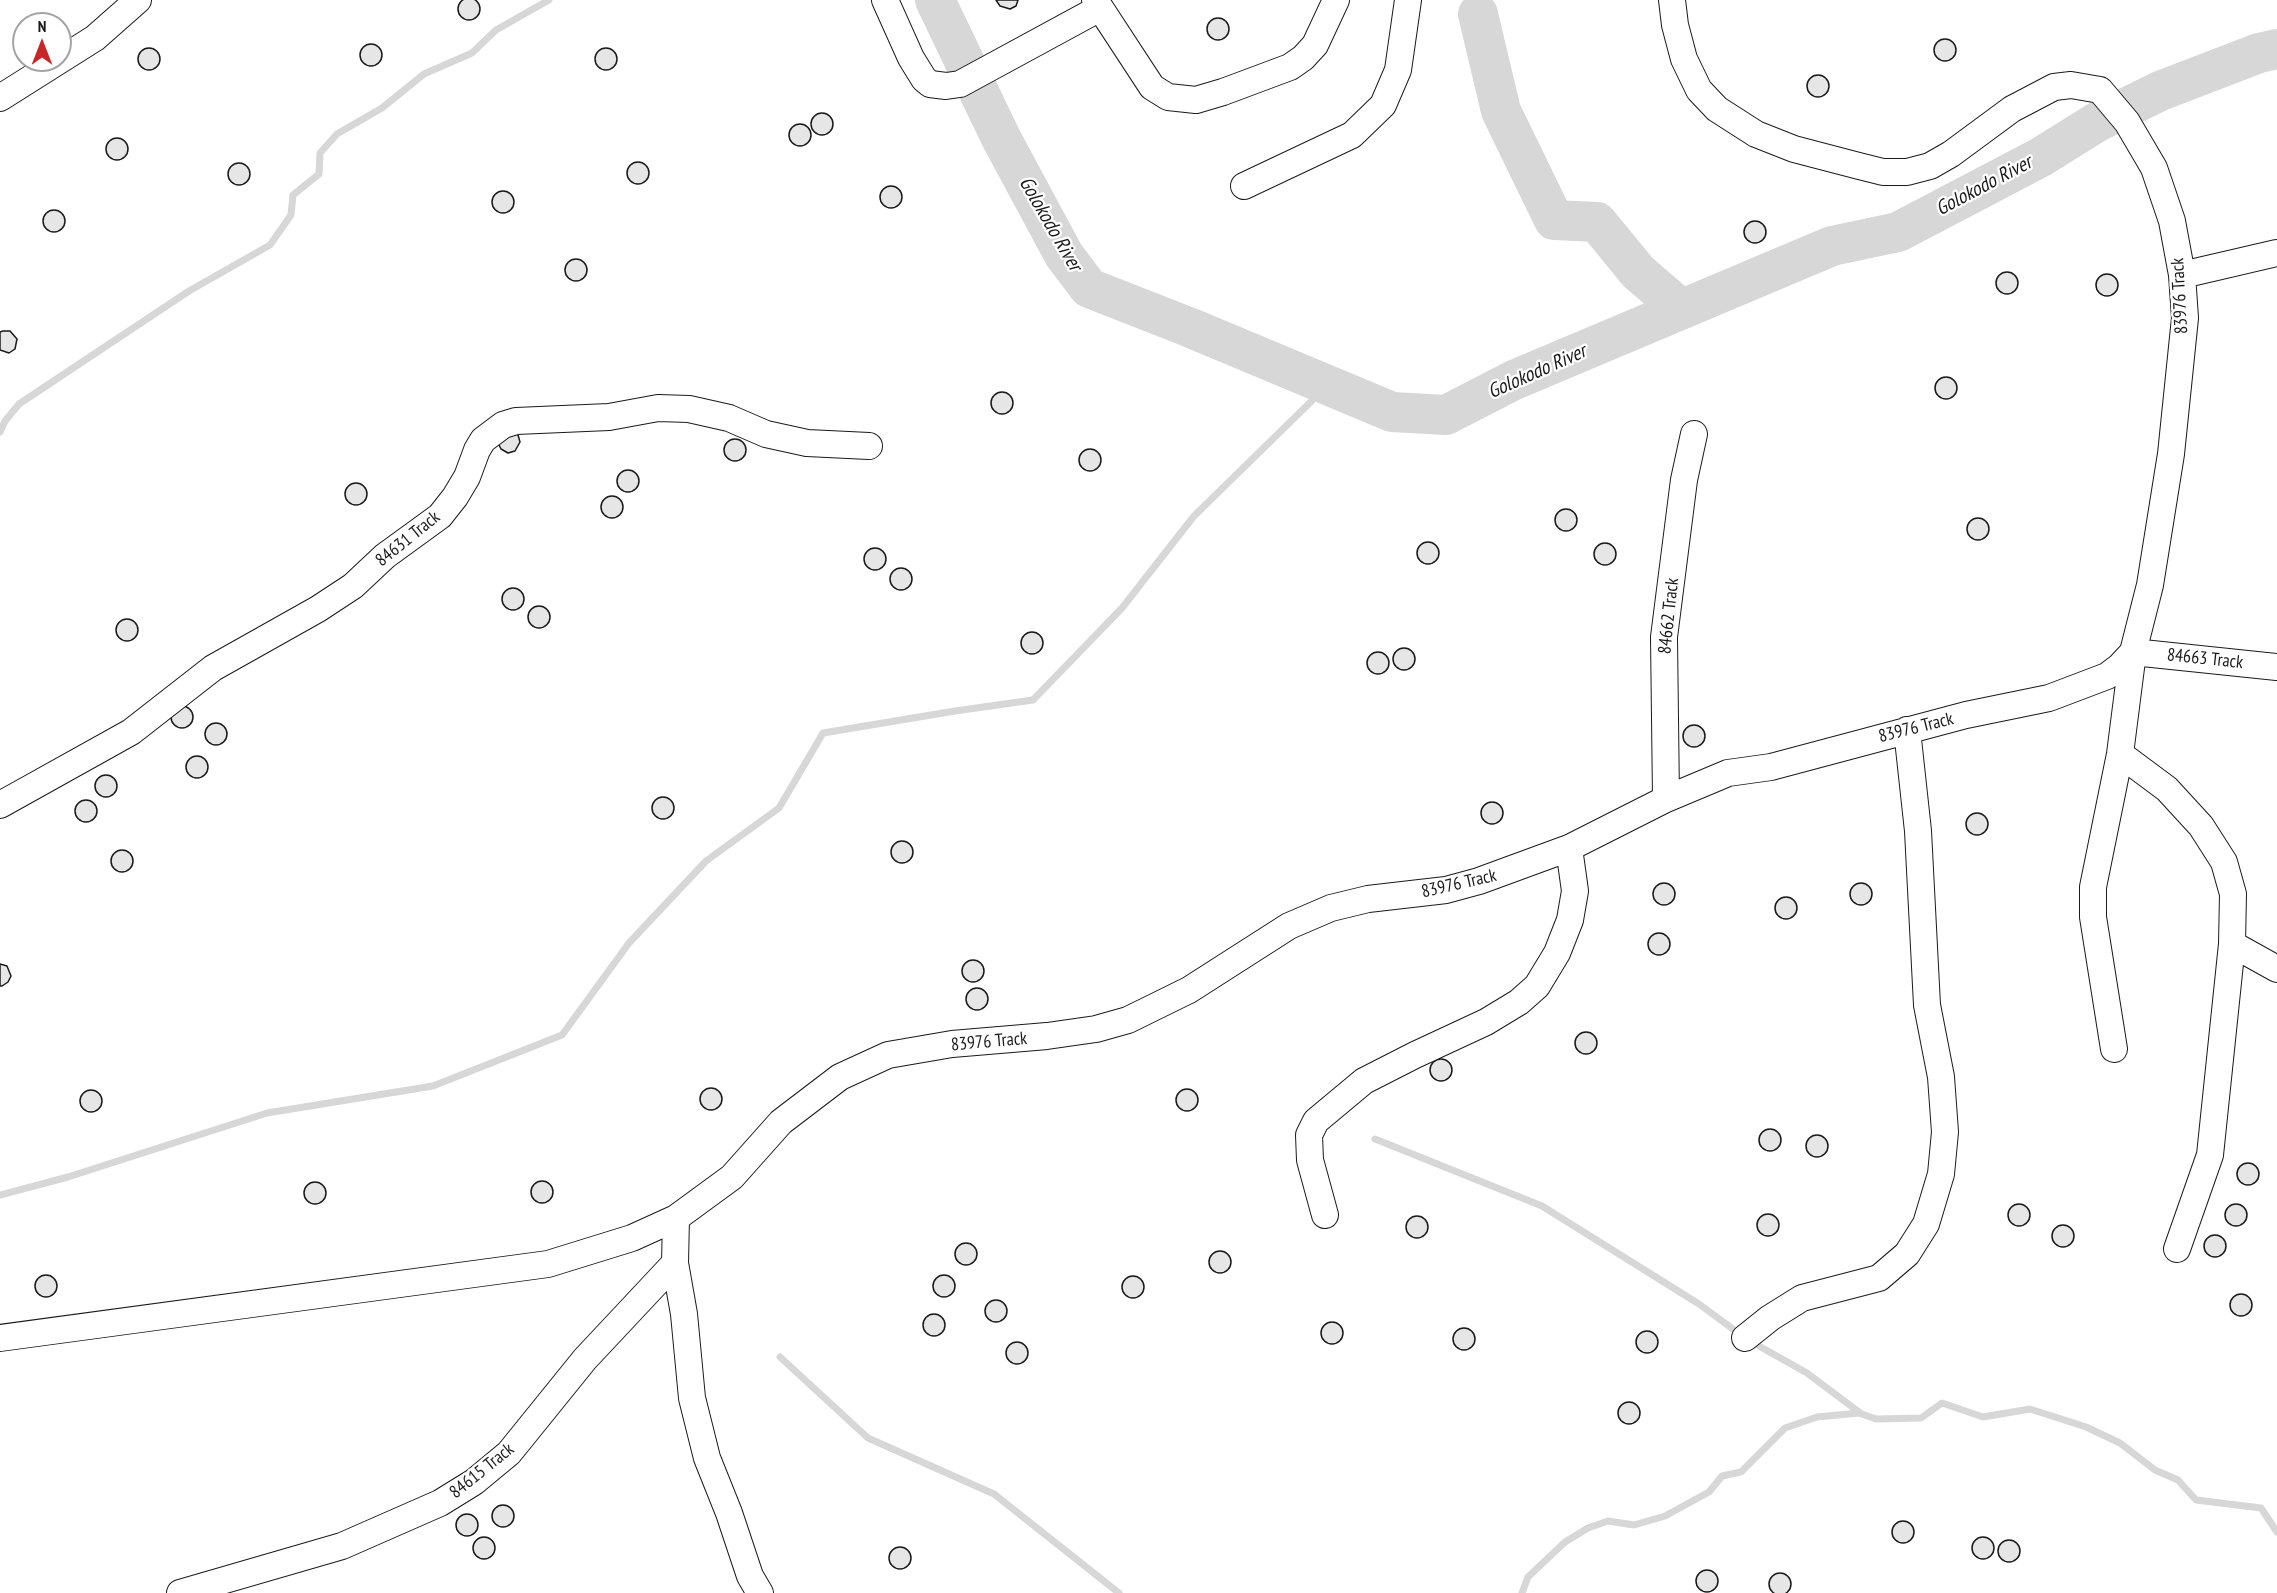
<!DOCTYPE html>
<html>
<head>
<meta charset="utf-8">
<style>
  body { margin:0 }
  #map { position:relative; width:2277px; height:1593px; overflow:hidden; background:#fff; font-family:"PT Sans Narrow",sans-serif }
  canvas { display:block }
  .north { position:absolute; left:12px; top:12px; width:60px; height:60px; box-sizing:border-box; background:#fff; border:2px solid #a3a3a3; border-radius:50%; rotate:0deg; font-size:16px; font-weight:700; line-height:24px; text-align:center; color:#1a1a1a }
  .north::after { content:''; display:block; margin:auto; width:21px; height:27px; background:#c62828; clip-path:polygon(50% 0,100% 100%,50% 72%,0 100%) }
</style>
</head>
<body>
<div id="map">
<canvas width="2277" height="1593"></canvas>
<div class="north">N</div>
</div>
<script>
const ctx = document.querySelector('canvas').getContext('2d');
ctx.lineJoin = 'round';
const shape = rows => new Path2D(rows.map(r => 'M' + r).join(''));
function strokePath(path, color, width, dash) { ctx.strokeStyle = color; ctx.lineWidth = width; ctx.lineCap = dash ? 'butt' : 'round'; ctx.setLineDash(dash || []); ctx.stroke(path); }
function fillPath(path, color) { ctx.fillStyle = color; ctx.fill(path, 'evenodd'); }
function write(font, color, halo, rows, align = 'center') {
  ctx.font = font + ' "PT Sans Narrow",sans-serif'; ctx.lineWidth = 4.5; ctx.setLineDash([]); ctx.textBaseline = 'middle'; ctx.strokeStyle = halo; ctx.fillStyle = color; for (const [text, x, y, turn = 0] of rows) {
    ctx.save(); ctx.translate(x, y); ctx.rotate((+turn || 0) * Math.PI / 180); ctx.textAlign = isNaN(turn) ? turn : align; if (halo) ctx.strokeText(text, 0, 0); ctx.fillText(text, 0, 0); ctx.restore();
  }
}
strokePath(shape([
  [0,432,5,421,19,404,189,291,270,245,291,215,293,195,319,174,320,153,337,134,382,108,424,74,472,53,496,30,549,0],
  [1375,1139,1542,1206,1699,1304,1741,1335],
  [0,1195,68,1177,267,1113,433,1086,562,1035,629,943,706,861,779,808,823,733,955,711,1033,700,1122,608,1194,516,1327,386],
  [1750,1341,1807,1373,1859,1412],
  [780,1357,868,1438,994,1494,1119,1593],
  [1522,1593,1528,1577,1565,1542,1588,1528,1608,1521,1634,1525,1665,1516,1709,1492,1722,1476,1741,1472,1785,1428,1817,1417,1859,1413,1876,1419,1921,1418,1942,1403,1983,1417,2030,1409,2086,1427,2120,1443,2155,1470,2178,1480,2196,1500,2261,1508,2277,1532]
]), '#d7d7d7', 7);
strokePath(shape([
  [935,0,1001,138,1064,255,1089,288,1191,328,1392,412,1446,415,1514,380,1832,246,1898,232,2041,157,2097,122,2160,91,2259,53,2277,49],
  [1478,14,1501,111,1554,220,1597,222,1638,272,1681,309]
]), '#d7d7d7', 40);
const building = shape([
  '458 9a11 11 0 1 1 22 0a11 11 0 1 1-22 0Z',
  [996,0,1018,0,1016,6,1010,9,1000,6,996,0],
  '1207 29a11 11 0 1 1 22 0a11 11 0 1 1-22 0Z',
  '1934 50a11 11 0 1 1 22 0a11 11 0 1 1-22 0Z',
  '360 55a11 11 0 1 1 22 0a11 11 0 1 1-22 0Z',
  '595 59a11 11 0 1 1 22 0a11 11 0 1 1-22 0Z',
  '138 59a11 11 0 1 1 22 0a11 11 0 1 1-22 0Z',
  '1807 86a11 11 0 1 1 22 0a11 11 0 1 1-22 0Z',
  '811 124a11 11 0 1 1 22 0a11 11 0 1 1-22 0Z',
  '789 135a11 11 0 1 1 22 0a11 11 0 1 1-22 0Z',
  '106 149a11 11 0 1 1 22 0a11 11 0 1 1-22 0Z',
  '627 173a11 11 0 1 1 22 0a11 11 0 1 1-22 0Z',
  '228 174a11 11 0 1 1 22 0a11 11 0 1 1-22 0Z',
  '880 197a11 11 0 1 1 22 0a11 11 0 1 1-22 0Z',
  '492 202a11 11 0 1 1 22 0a11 11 0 1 1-22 0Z',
  '43 221a11 11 0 1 1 22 0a11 11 0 1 1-22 0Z',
  '1744 232a11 11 0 1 1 22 0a11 11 0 1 1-22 0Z',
  '565 270a11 11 0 1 1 22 0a11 11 0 1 1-22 0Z',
  '1996 283a11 11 0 1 1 22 0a11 11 0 1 1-22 0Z',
  '2096 285a11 11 0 1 1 22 0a11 11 0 1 1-22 0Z',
  [3,331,10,331,17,339,15,349,9,353,0,350,0,332,3,331],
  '1935 388a11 11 0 1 1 22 0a11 11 0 1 1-22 0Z',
  '991 403a11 11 0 1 1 22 0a11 11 0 1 1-22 0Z',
  [512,431,518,435,520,442,515,451,508,453,501,449,498,443,512,431],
  '724 450a11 11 0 1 1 22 0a11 11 0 1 1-22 0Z',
  '1079 460a11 11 0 1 1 22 0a11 11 0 1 1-22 0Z',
  '617 481a11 11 0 1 1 22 0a11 11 0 1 1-22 0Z',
  '345 494a11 11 0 1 1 22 0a11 11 0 1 1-22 0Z',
  '601 507a11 11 0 1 1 22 0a11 11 0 1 1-22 0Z',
  '1555 520a11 11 0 1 1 22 0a11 11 0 1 1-22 0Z',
  '1967 529a11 11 0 1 1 22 0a11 11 0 1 1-22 0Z',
  '1417 553a11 11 0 1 1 22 0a11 11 0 1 1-22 0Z',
  '1594 554a11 11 0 1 1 22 0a11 11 0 1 1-22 0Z',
  '864 559a11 11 0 1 1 22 0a11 11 0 1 1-22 0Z',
  '890 579a11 11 0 1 1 22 0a11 11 0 1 1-22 0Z',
  '502 599a11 11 0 1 1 22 0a11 11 0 1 1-22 0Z',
  '528 617a11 11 0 1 1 22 0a11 11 0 1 1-22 0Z',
  '116 630a11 11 0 1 1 22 0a11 11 0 1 1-22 0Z',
  '1021 643a11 11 0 1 1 22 0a11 11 0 1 1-22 0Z',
  '1393 659a11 11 0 1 1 22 0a11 11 0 1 1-22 0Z',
  '1367 663a11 11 0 1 1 22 0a11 11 0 1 1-22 0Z',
  '171 717a11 11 0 1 1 22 0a11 11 0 1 1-22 0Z',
  '205 734a11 11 0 1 1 22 0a11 11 0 1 1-22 0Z',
  '1683 736a11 11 0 1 1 22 0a11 11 0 1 1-22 0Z',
  '186 767a11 11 0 1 1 22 0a11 11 0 1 1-22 0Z',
  '95 786a11 11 0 1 1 22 0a11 11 0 1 1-22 0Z',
  '652 808a11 11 0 1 1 22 0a11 11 0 1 1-22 0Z',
  '75 811a11 11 0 1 1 22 0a11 11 0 1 1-22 0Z',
  '1481 813a11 11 0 1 1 22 0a11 11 0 1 1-22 0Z',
  '1966 824a11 11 0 1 1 22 0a11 11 0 1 1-22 0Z',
  '891 852a11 11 0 1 1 22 0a11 11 0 1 1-22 0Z',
  '111 861a11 11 0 1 1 22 0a11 11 0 1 1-22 0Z',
  '1850 894a11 11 0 1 1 22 0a11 11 0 1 1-22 0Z',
  '1653 894a11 11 0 1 1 22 0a11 11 0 1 1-22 0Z',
  '1775 908a11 11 0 1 1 22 0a11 11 0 1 1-22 0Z',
  '1648 944a11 11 0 1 1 22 0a11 11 0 1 1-22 0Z',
  '962 971a11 11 0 1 1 22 0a11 11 0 1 1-22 0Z',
  [0,964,7,966,11,976,8,982,2,986,0,986,0,964],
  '966 999a11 11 0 1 1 22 0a11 11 0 1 1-22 0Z',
  '1575 1043a11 11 0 1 1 22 0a11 11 0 1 1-22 0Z',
  '1430 1070a11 11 0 1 1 22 0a11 11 0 1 1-22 0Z',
  '700 1099a11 11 0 1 1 22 0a11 11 0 1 1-22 0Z',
  '1176 1100a11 11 0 1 1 22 0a11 11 0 1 1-22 0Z',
  '80 1101a11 11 0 1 1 22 0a11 11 0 1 1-22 0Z',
  '1759 1140a11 11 0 1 1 22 0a11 11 0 1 1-22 0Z',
  '1806 1146a11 11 0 1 1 22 0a11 11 0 1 1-22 0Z',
  '2237 1174a11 11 0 1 1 22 0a11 11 0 1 1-22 0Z',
  '531 1192a11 11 0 1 1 22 0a11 11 0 1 1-22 0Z',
  '304 1193a11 11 0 1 1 22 0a11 11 0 1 1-22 0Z',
  '2225 1215a11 11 0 1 1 22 0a11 11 0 1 1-22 0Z',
  '2008 1215a11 11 0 1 1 22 0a11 11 0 1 1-22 0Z',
  '1757 1225a11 11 0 1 1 22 0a11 11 0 1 1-22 0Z',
  '1406 1227a11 11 0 1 1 22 0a11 11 0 1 1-22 0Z',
  '2052 1236a11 11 0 1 1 22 0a11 11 0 1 1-22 0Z',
  '2204 1246a11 11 0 1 1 22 0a11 11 0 1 1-22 0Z',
  '955 1254a11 11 0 1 1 22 0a11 11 0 1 1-22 0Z',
  '1209 1262a11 11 0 1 1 22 0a11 11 0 1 1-22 0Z',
  '35 1286a11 11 0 1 1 22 0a11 11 0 1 1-22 0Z',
  '933 1286a11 11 0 1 1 22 0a11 11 0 1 1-22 0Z',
  '1122 1287a11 11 0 1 1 22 0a11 11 0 1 1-22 0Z',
  '2230 1305a11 11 0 1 1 22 0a11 11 0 1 1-22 0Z',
  '985 1311a11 11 0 1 1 22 0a11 11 0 1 1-22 0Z',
  '923 1325a11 11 0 1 1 22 0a11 11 0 1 1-22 0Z',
  '1321 1333a11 11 0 1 1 22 0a11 11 0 1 1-22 0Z',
  '1453 1339a11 11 0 1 1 22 0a11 11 0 1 1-22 0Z',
  '1636 1342a11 11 0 1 1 22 0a11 11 0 1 1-22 0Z',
  '1006 1353a11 11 0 1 1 22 0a11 11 0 1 1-22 0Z',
  '1618 1413a11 11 0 1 1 22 0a11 11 0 1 1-22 0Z',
  '492 1516a11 11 0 1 1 22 0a11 11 0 1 1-22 0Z',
  '456 1525a11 11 0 1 1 22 0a11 11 0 1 1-22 0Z',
  '1892 1532a11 11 0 1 1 22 0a11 11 0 1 1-22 0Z',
  '473 1548a11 11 0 1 1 22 0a11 11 0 1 1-22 0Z',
  '1972 1548a11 11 0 1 1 22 0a11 11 0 1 1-22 0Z',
  '1998 1551a11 11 0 1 1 22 0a11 11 0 1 1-22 0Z',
  '889 1558a11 11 0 1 1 22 0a11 11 0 1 1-22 0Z',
  '1696 1581a11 11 0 1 1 22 0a11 11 0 1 1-22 0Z',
  '1769 1584a11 11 0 1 1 22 0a11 11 0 1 1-22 0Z'
]);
fillPath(building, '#e6e6e6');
strokePath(building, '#1a1a1a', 1.5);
const minor = shape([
  [885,0,911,58,924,79,930,84,946,86,960,84,1100,8],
  [1095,0,1152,87,1168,97,1196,100,1223,92,1290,67,1303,58,1315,45,1336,0],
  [0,98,95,38,138,0],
  [1244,186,1352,135,1383,105,1398,70,1408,0],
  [2182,275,2277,253],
  [2120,754,2167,789,2201,826,2224,862,2233,894,2232,944,2210,1155,2177,1249],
  [1666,799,1664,637,1684,480,1694,434],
  [0,805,131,732,213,668,318,609,353,586,385,556,440,516,455,497,467,477,477,450,483,440,503,425,516,421,609,417,658,408,689,409,729,418,766,434,807,443,869,446],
  [2232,944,2277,969],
  [2114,1049,2093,917,2093,887,2120,754,2133,652,2277,667],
  [1325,1215,1310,1160,1309,1135,1316,1121,1364,1081,1415,1055,1486,1022,1519,1002,1537,986,1557,953,1570,920,1575,891,1569,848],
  [675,1263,684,1314,692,1398,707,1458,729,1513,750,1576,760,1593],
  [0,1338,548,1264,632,1238,676,1218,732,1177,781,1122,840,1077,888,1055,952,1044,1047,1036,1096,1029,1128,1020,1189,990,1289,926,1331,908,1368,899,1446,890,1479,881,1569,848,1666,799,1728,773,1771,767,1966,715,2049,698,2107,676,2119,667,2133,652,2150,585,2171,454,2185,318,2182,275,2172,221,2154,168,2127,122,2100,90,2071,85,2054,87,2012,109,1951,154,1930,166,1907,172,1883,172,1859,166,1794,149,1756,134,1717,109,1699,90,1684,59,1675,25,1672,0],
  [1745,1338,1770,1318,1802,1298,1879,1278,1907,1254,1926,1224,1941,1174,1945,1132,1941,1077,1927,1005,1918,831,1907,730],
  [180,1593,342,1546,440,1503,474,1482,509,1453,585,1359,675,1263,676,1218]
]);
strokePath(minor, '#1a1a1a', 28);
strokePath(minor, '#fff', 26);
write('18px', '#1a1a1a', '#fff', [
  ["83976 Track",2180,296,-93],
  ["84631 Track",408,539,-39],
  ["84662 Track",1669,616,-84],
  ["84663 Track",2205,659,6],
  ["83976 Track",1916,728,-14],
  ["83976 Track",1459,884,-13],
  ["83976 Track",989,1042,-5],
  ["84615 Track",482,1471,-39]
]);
write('italic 20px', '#1a1a1a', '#fff', [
  ["Golokodo River",1984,186,-28],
  ["Golokodo River",1050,224,60],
  ["Golokodo River",1537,372,-24]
]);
</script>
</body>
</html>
